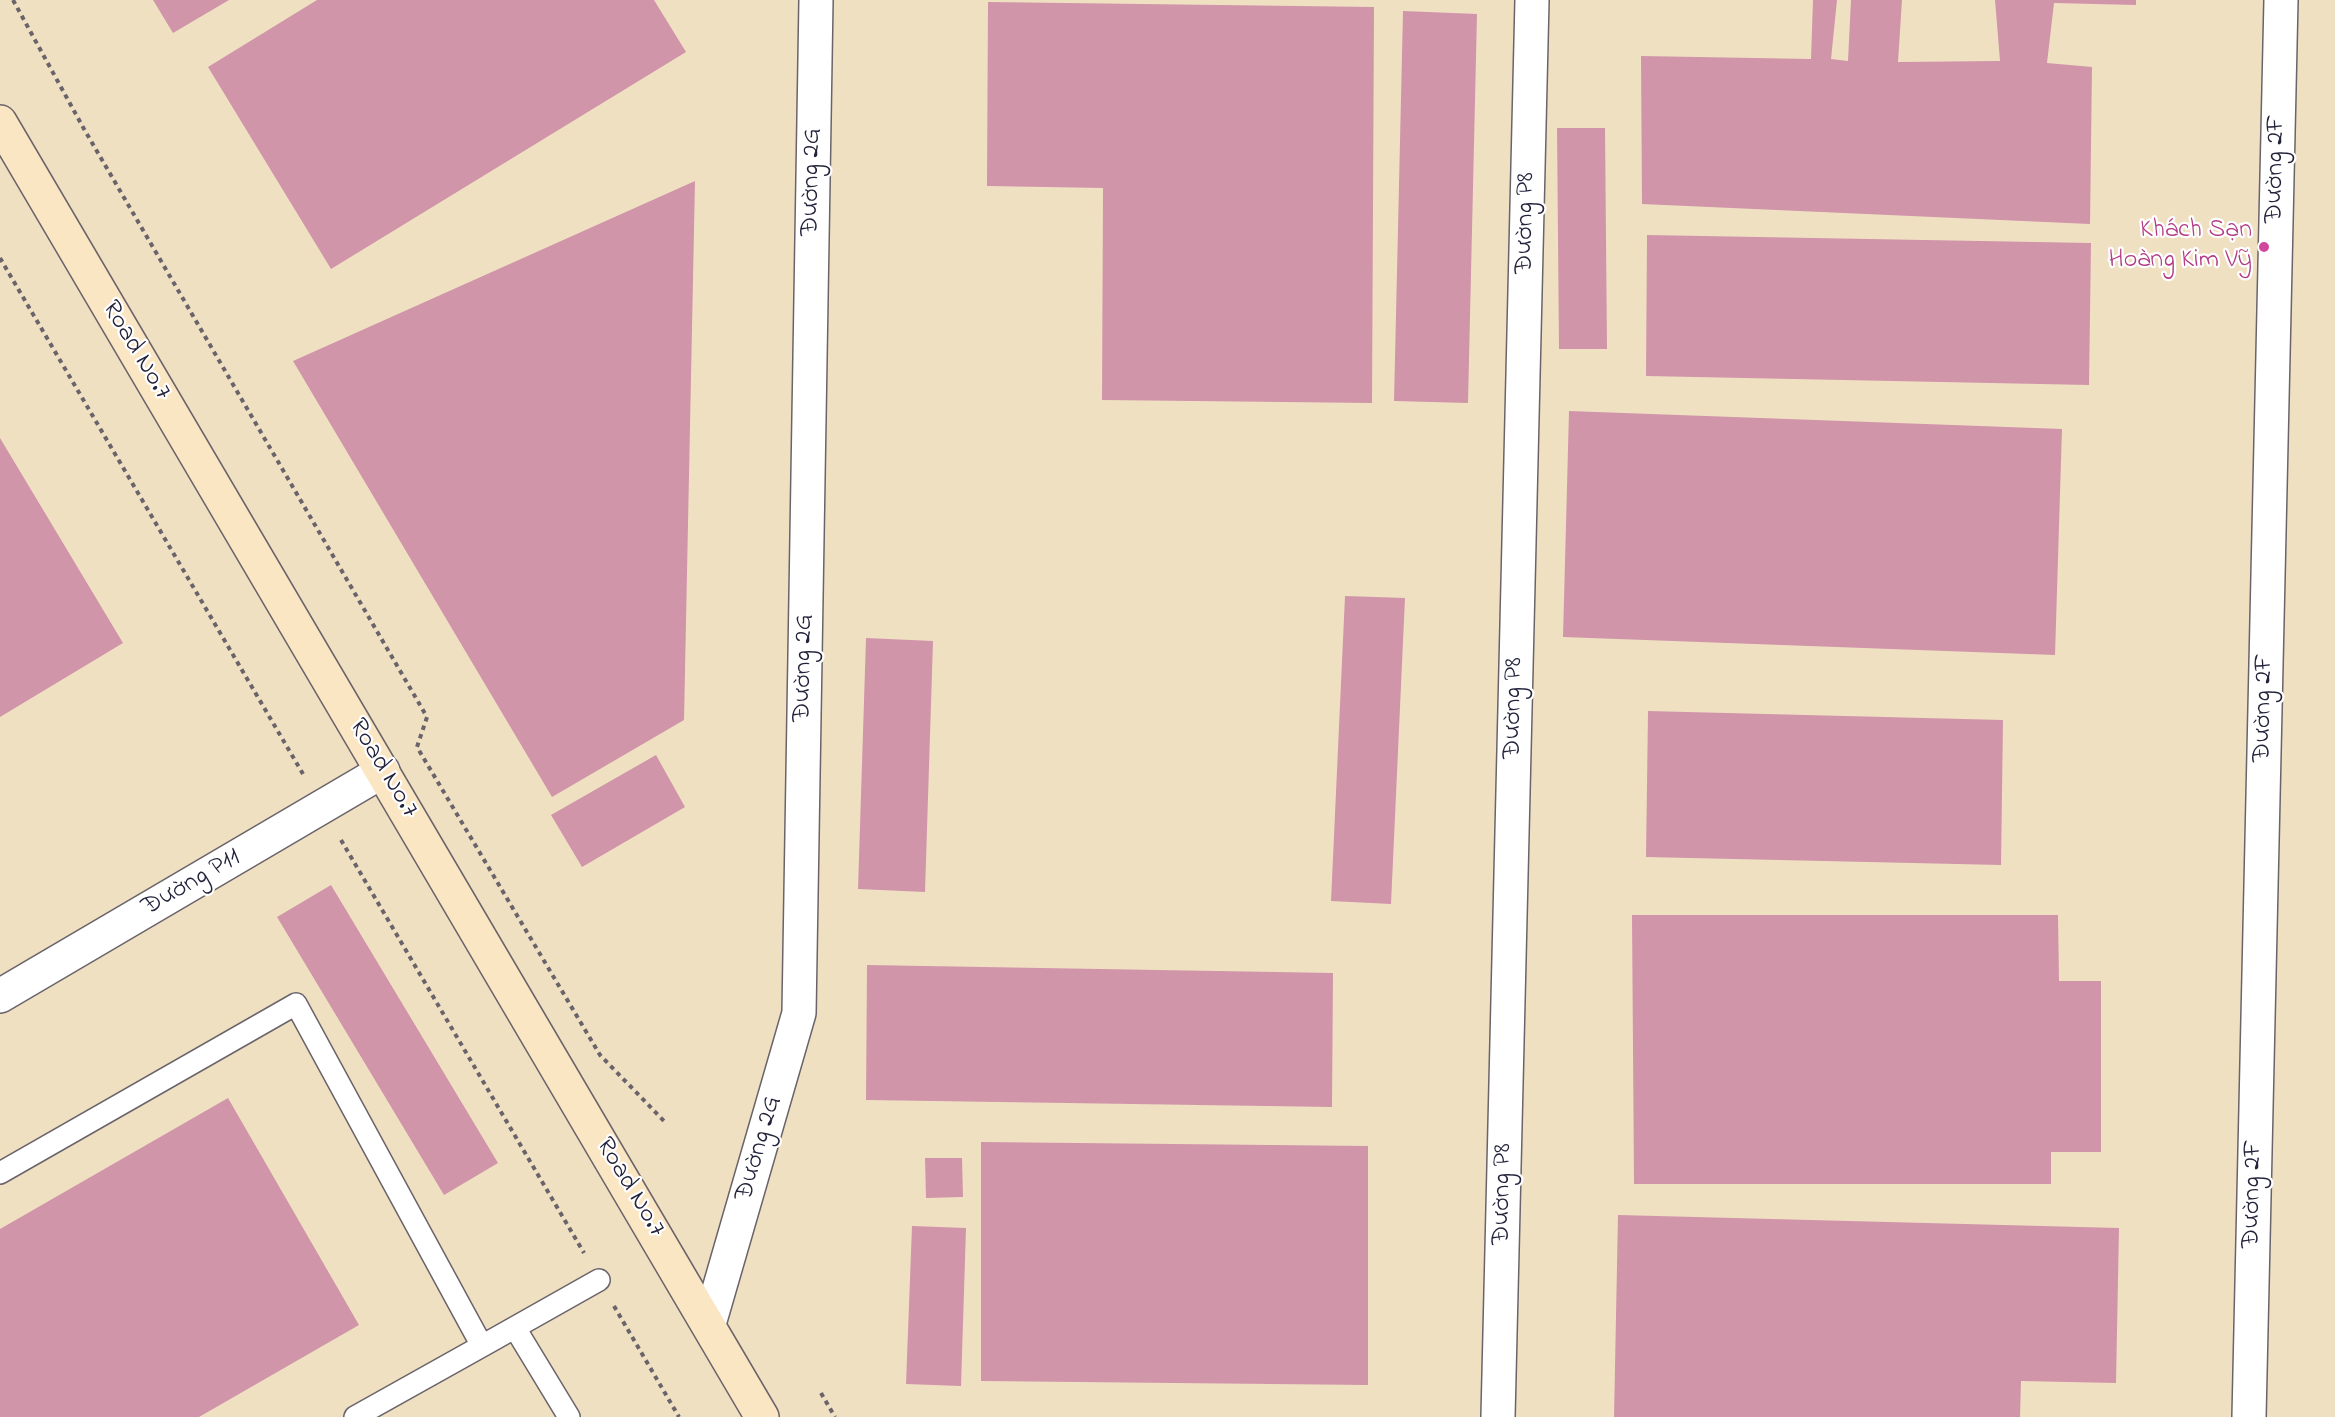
<!DOCTYPE html>
<html>
<head>
<meta charset="utf-8">
<style>
  body { margin:0 }
  canvas { display:block; background:#efe0c2 }
</style>
</head>
<body>
<canvas width="2335" height="1417"></canvas>
<script>
const ctx = document.querySelector('canvas').getContext('2d');
ctx.lineJoin = 'round';
function fillPath(path, color) { ctx.fillStyle = color; ctx.fill(path, 'evenodd'); }
const shape = rows => new Path2D(rows.map(r => 'M' + r).join(''));
function strokePath(path, color, width, dash) { ctx.strokeStyle = color; ctx.lineWidth = width; ctx.lineCap = dash ? 'butt' : 'round'; ctx.setLineDash(dash || []); ctx.stroke(path); }
function write(font, color, halo, rows, align = 'center') {
  ctx.font = font + ' "Indie Flower",sans-serif'; ctx.lineWidth = 4.5; ctx.setLineDash([]); ctx.textBaseline = 'middle'; ctx.strokeStyle = halo; ctx.fillStyle = color; for (const [text, x, y, turn = 0] of rows) {
    ctx.save(); ctx.translate(x, y); ctx.rotate((+turn || 0) * Math.PI / 180); ctx.textAlign = isNaN(turn) ? turn : align; if (halo) ctx.strokeText(text, 0, 0); ctx.fillText(text, 0, 0); ctx.restore();
  }
}
fillPath(shape([
  [153,0,229,0,173,33],
  [317,0,654,0,686,52,331,269,208,67],
  [1813,0,1837,0,1831,59,1848,61,1851,0,1902,0,1898,62,2000,61,1995,0,2136,0,2136,5,2054,3,2047,63,2092,67,2090,224,1642,204,1641,56,1811,59],
  [988,2,1374,7,1372,403,1102,400,1103,188,987,186],
  [1403,11,1477,14,1468,403,1394,401],
  [1557,128,1605,128,1607,349,1559,349],
  [695,181,684,720,552,797,293,361],
  [1647,235,2091,243,2089,385,1646,376],
  [1569,411,2062,429,2055,655,1563,637],
  [0,438,123,643,0,717],
  [1345,596,1405,598,1391,904,1331,901],
  [866,638,933,641,925,892,858,889],
  [1648,711,2003,720,2001,865,1646,857],
  [656,755,685,807,582,867,551,815],
  [331,885,498,1163,444,1195,277,917],
  [1632,915,2058,915,2059,981,2101,981,2101,1152,2051,1152,2051,1184,1634,1184],
  [867,965,1333,973,1332,1107,866,1100],
  [228,1098,359,1325,199,1417,0,1417,0,1229],
  [981,1142,1368,1146,1368,1385,981,1381],
  [925,1158,962,1158,963,1197,926,1198],
  [1618,1215,2119,1228,2116,1383,2021,1381,2020,1417,1614,1417],
  [912,1226,966,1228,961,1386,906,1384]
]), '#d195aa');
const lane = shape([
  [0,1173,296,1004,482,1346,599,1280],
  [515,1328,569,1417],
  [355,1417,482,1346]
]);
const street = shape([
  [0,996,383,771],
  [709,1324,799,1013,816,0],
  [1498,1417,1532,0],
  [2249,1417,2281,0]
]);
const secondary = shape([
  [0,122,762,1417]
]);
strokePath(lane, '#6a646a', 24);
strokePath(street, '#6a646a', 36);
strokePath(secondary, '#6a646a', 36);
strokePath(shape([
  [13,0,84,129,427,717,417,747,600,1055,665,1122],
  [0,258,303,774],
  [341,840,584,1253],
  [614,1306,679,1417],
  [821,1393,835,1417]
]), '#6a646a', 4, [4.5, 4.5]);
strokePath(lane, '#fff', 21);
strokePath(street, '#fff', 33);
strokePath(secondary, '#fbe6c4', 33);
for (const [x, y, r, color] of [
  [2264,247,6,"#d1479c"]
]) { const dot = new Path2D(); dot.arc(x, y, r, 0, 2 * Math.PI); ctx.fillStyle = color; ctx.fill(dot); strokePath(dot, '#fff', 2); }
write('26px', '#22223b', '#fff', [
  ["Đường 2F",2277,169,-89],
  ["Đường 2G",813,182,-89],
  ["Đường P8",1527,223,-89],
  ["Road No.7",135,351,59],
  ["Đường 2G",805,668,-89],
  ["Đường P8",1515,708,-89],
  ["Đường 2F",2265,708,-89],
  ["Road No.7",382,769,59],
  ["Đường P11",192,884,-30],
  ["Đường 2G",760,1149,-74],
  ["Road No.7",629,1188,59],
  ["Đường P8",1504,1194,-89],
  ["Đường 2F",2254,1194,-89]
]);
write('26px', '#b23c85', '#fff', [
  ["Khách Sạn",2252,232],
  ["Hoàng Kim Vỹ",2252,262]
], 'right');
</script>
</body>
</html>
